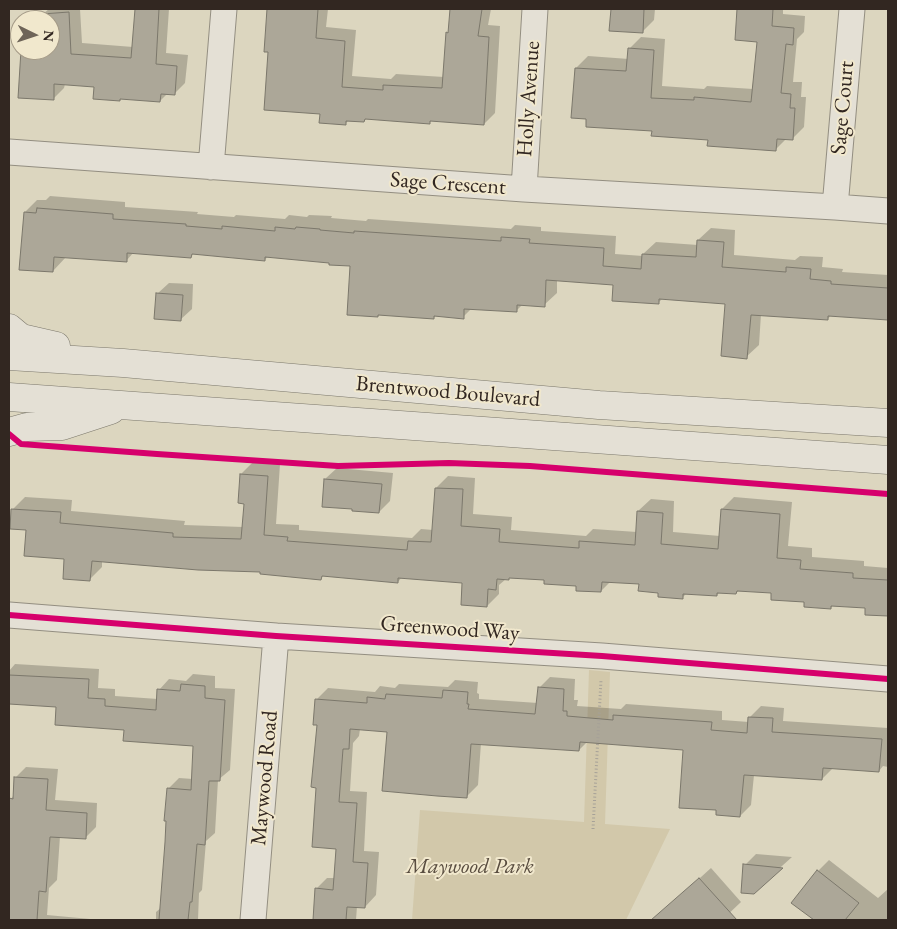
<!DOCTYPE html>
<html>
<head>
<meta charset="utf-8">
<style>
  body { margin:0 }
  #map { position:relative; width:897px; height:929px; overflow:hidden; background:#dcd6bf; font-family:"EB Garamond",serif }
  canvas { display:block }
  .frame { position:absolute; inset:0; border:10px solid #322721; pointer-events:none }
  .north { position:absolute; left:10px; top:10px; width:50px; height:50px; box-sizing:border-box; background:#f1e8cd; border:1px solid #a59b88; border-radius:50%; rotate:94deg; font-size:14px; font-weight:700; line-height:20px; text-align:center; color:#322721 }
  .north::after { content:''; display:block; margin:auto; width:18px; height:22px; background:#6e6458; clip-path:polygon(50% 0,100% 100%,50% 72%,0 100%) }
</style>
</head>
<body>
<div id="map">
<canvas width="897" height="929"></canvas>
<div class="frame"></div>
<div class="north">N</div>
</div>
<script>
const ctx = document.querySelector('canvas').getContext('2d');
ctx.lineJoin = 'round';
function fillPath(path, color) { ctx.fillStyle = color; ctx.fill(path, 'evenodd'); }
const shape = rows => new Path2D(rows.map(r => 'M' + r).join(''));
function strokePath(path, color, width, dash) { ctx.strokeStyle = color; ctx.lineWidth = width; ctx.lineCap = dash ? 'butt' : 'round'; ctx.setLineDash(dash || []); ctx.stroke(path); }
function write(font, color, halo, rows, align = 'center') {
  ctx.font = font + ' "EB Garamond",serif'; ctx.lineWidth = 4; ctx.setLineDash([]); ctx.textBaseline = 'middle'; ctx.strokeStyle = halo; ctx.fillStyle = color; for (const [text, x, y, turn = 0] of rows) {
    ctx.save(); ctx.translate(x, y); ctx.rotate((+turn || 0) * Math.PI / 180); ctx.textAlign = isNaN(turn) ? turn : align; if (halo) ctx.strokeText(text, 0, 0); ctx.fillText(text, 0, 0); ctx.restore();
  }
}
fillPath(shape([
  [589,670,610,672,605,824,670,829,626,920,412,920,420,810,584,822]
]), '#d2c8aa');
fillPath(shape([
  [49,9,80,9,82,43,133,47,137,9,169,9,166,53,188,55,185,83,174,94,168,93,160,101,122,98,120,100,95,86,65,84,64,88,53,99,22,50,50,50,50,20,43,20,43,14],
  [281,9,328,9,326,27,356,30,352,76,391,79,396,74,444,77,447,33,450,30,451,9,491,9,488,25,500,26,495,113,484,124,432,120,430,122,367,118,364,121,349,120,345,124,321,112,281,13],
  [612,9,655,9,654,20,642,32,611,30],
  [738,9,783,9,783,14,805,16,804,32,797,39,793,82,802,82,801,97,806,97,804,127,792,139,786,139,775,150,587,118,576,68,588,56,629,59,629,49,641,37,665,39,662,86,704,89,707,86,753,89,758,41,736,39],
  [50,196,125,202,125,207,198,212,197,214,234,217,236,215,285,219,289,215,307,217,309,215,332,216,331,218,366,221,368,219,511,229,515,225,541,227,541,231,616,236,615,254,643,256,643,254,656,242,698,245,698,240,711,228,735,230,734,255,795,260,800,256,823,257,822,267,843,269,842,272,888,275,888,319,831,315,828,319,761,314,759,345,746,357,727,303,663,298,658,303,615,284,557,280,557,293,544,305,523,304,516,311,472,308,463,317,436,315,434,318,380,314,378,316,351,265,330,261,268,256,265,260,194,253,191,256,134,252,126,261,66,257,53,271,25,212,37,200,46,200],
  [169,283,193,284,192,309,180,320,157,294],
  [888,350,888,369,887,369],
  [253,462,280,464,276,524,299,525,299,530,412,538,421,529,433,530,436,488,448,476,475,478,473,514,512,517,511,530,586,536,593,529,637,532,638,511,651,499,674,501,673,532,720,536,722,509,734,497,792,502,788,546,812,548,812,557,864,561,864,566,888,568,888,616,866,613,867,607,833,605,831,608,773,592,739,590,736,593,720,592,717,595,687,593,683,597,659,592,640,583,611,581,601,591,545,579,511,577,506,579,499,585,499,594,487,606,464,582,402,577,398,582,324,575,321,578,261,570,102,561,102,567,90,579,66,558,27,529,13,509,25,497,72,500,71,511,185,521,184,525,243,527,245,503,241,474],
  [337,468,393,473,390,501,379,512,353,508,325,479],
  [15,664,99,669,98,688,115,689,115,696,158,699,159,690,169,679,186,681,193,674,215,676,215,688,235,689,230,770,218,780,215,833,206,841,202,890,199,893,198,920,156,920,156,912,162,907,168,789,179,778,193,779,194,745,125,729,58,706,9,703,9,671],
  [550,677,575,679,574,700,578,700,577,706,621,709,626,704,722,711,722,720,749,722,750,717,761,706,784,708,783,721,888,728,888,767,883,766,879,771,833,768,822,779,754,775,751,805,740,816,718,809,684,749,588,741,579,750,481,743,478,785,466,797,388,731,360,729,359,736,353,743,350,791,367,792,364,851,379,852,376,895,365,907,357,906,356,920,314,920,316,889,327,878,335,878,337,848,318,787,318,724,316,700,328,688,375,692,380,686,395,688,399,684,448,687,455,680,478,682,477,693,479,694,479,699,538,703,539,688],
  [26,767,58,769,55,800,97,803,96,827,85,838,60,836,57,880,49,888,47,915,101,920,9,920,9,821,11,799,14,795,16,777],
  [756,854,792,857,753,892,745,865],
  [829,860,878,898,888,889,888,920,816,920,793,902,818,871],
  [711,868,741,902,722,920,664,920,659,915]
]), '#0003');
const building = shape([
  [135,9,159,9,156,64,177,66,175,95,161,94,160,102,120,99,120,101,93,99,94,87,54,84,54,100,18,98,21,50,50,50,50,20,42,20,42,14,69,12,71,54,131,58,135,9],
  [267,9,318,9,316,38,345,41,342,87,383,90,383,85,442,88,446,32,448,33,450,9,482,9,478,36,489,37,484,125,430,121,430,124,365,119,364,122,346,121,346,125,319,123,320,114,264,110,268,52,264,52,267,9],
  [611,9,644,9,643,33,609,31,611,9],
  [737,9,773,9,772,26,794,28,793,45,786,44,781,93,791,94,790,108,795,108,793,140,777,139,776,151,707,146,708,140,651,136,652,131,586,127,586,119,571,118,575,68,626,71,628,48,654,50,651,98,694,100,694,97,751,102,757,42,735,40,737,9],
  [37,208,113,214,113,219,186,224,186,226,222,229,222,226,275,231,275,227,295,229,296,227,320,229,320,230,354,233,354,231,501,241,501,237,530,239,529,243,604,248,603,266,641,269,642,254,696,257,697,240,724,242,722,267,786,272,786,267,811,269,810,279,831,281,831,284,888,288,888,320,828,316,828,320,751,315,747,359,721,356,725,304,659,299,659,304,612,301,613,285,546,280,545,307,517,305,517,312,464,309,464,319,434,316,434,319,378,315,378,317,347,315,350,266,329,265,329,263,265,257,265,261,192,254,191,258,127,253,127,262,54,257,53,272,19,270,24,212,36,213,37,208],
  [156,293,183,295,181,321,154,319,156,293],
  [240,474,268,476,264,535,288,537,287,541,407,550,408,541,431,542,435,488,463,489,461,526,500,529,499,542,579,548,579,541,635,545,637,511,663,513,661,544,718,549,721,509,780,514,777,558,801,560,800,569,853,573,853,578,888,580,888,616,865,615,865,608,831,606,831,609,804,607,804,602,771,600,771,593,737,591,736,594,717,593,717,596,683,594,683,599,658,597,658,593,638,591,639,584,602,582,601,592,576,591,576,586,544,584,544,580,509,578,509,580,497,579,496,590,488,589,487,607,461,605,462,583,398,578,398,583,322,576,321,580,260,574,260,572,198,570,92,561,90,581,63,579,64,559,24,556,26,530,10,529,11,509,61,512,60,523,173,533,173,537,241,539,244,504,238,503,240,474],
  [324,479,382,484,379,513,352,511,352,509,322,507,324,479],
  [9,675,89,679,88,698,105,699,105,706,156,710,157,689,180,691,181,684,205,686,205,698,225,700,220,781,209,781,205,845,197,844,192,902,190,902,188,920,159,920,165,842,166,821,164,821,167,788,191,790,193,746,123,741,124,730,55,725,56,707,9,704,9,675],
  [538,687,564,689,563,711,567,711,567,716,613,720,613,715,712,722,711,730,747,733,748,717,773,718,772,732,882,739,879,772,823,768,822,780,744,775,740,817,716,815,716,810,679,808,683,750,580,742,579,751,471,744,467,798,437,796,382,791,387,732,350,729,349,749,343,749,339,802,357,803,353,862,368,863,365,908,347,907,346,920,313,920,315,888,333,890,336,849,312,847,316,788,311,787,317,725,313,725,315,699,367,703,367,697,385,699,386,694,442,698,443,690,468,692,467,704,469,704,468,709,535,714,538,687],
  [14,777,48,779,46,810,87,813,86,839,50,837,46,892,39,891,37,920,9,920,9,798,13,799,14,777],
  [743,864,783,868,754,894,741,893,743,864],
  [817,870,859,903,845,920,814,920,791,903,817,870],
  [699,878,737,920,651,920,699,878]
]);
fillPath(building, '#aca798');
strokePath(building, '#7b776b', 1);
const street = shape([
  [9,152,524,189,835,207,888,211],
  [211,167,224,9],
  [524,189,535,9],
  [835,207,852,9],
  [9,615,276,636,602,656,888,679],
  [253,920,276,636]
]);
const secondary = shape([
  [9,328,21,338,56,346],
  [9,356,123,363,599,405,888,423],
  [9,397,888,460],
  [9,432,27,427,62,426,111,410]
]);
strokePath(street, '#938e81', 27);
strokePath(secondary, '#7b776b', 29);
strokePath(shape([
  [593,829,601,680]
]), '#a6a198', 3, [1, 2.5]);
strokePath(street, '#e4e0d5', 25);
strokePath(secondary, '#e4e0d5', 28);
strokePath(shape([
  [9,434,21,444,157,454,338,466,449,463,530,466,888,494],
  [9,615,276,636,602,656,888,679]
]), '#d6006c', 6);
write('22px', '#322721', '#f1e8cd', [
  ["Holly Avenue",529,99,-86],
  ["Sage Court",843,108,-85],
  ["Sage Crescent",448,184,4],
  ["Brentwood Boulevard",448,392,5],
  ["Greenwood Way",450,629,4],
  ["Maywood Road",265,778,-85]
]);
write('italic 22px', '#584c3f', '#f1e8cd', [
  ["Maywood Park",470,867]
]);
</script>
</body>
</html>
